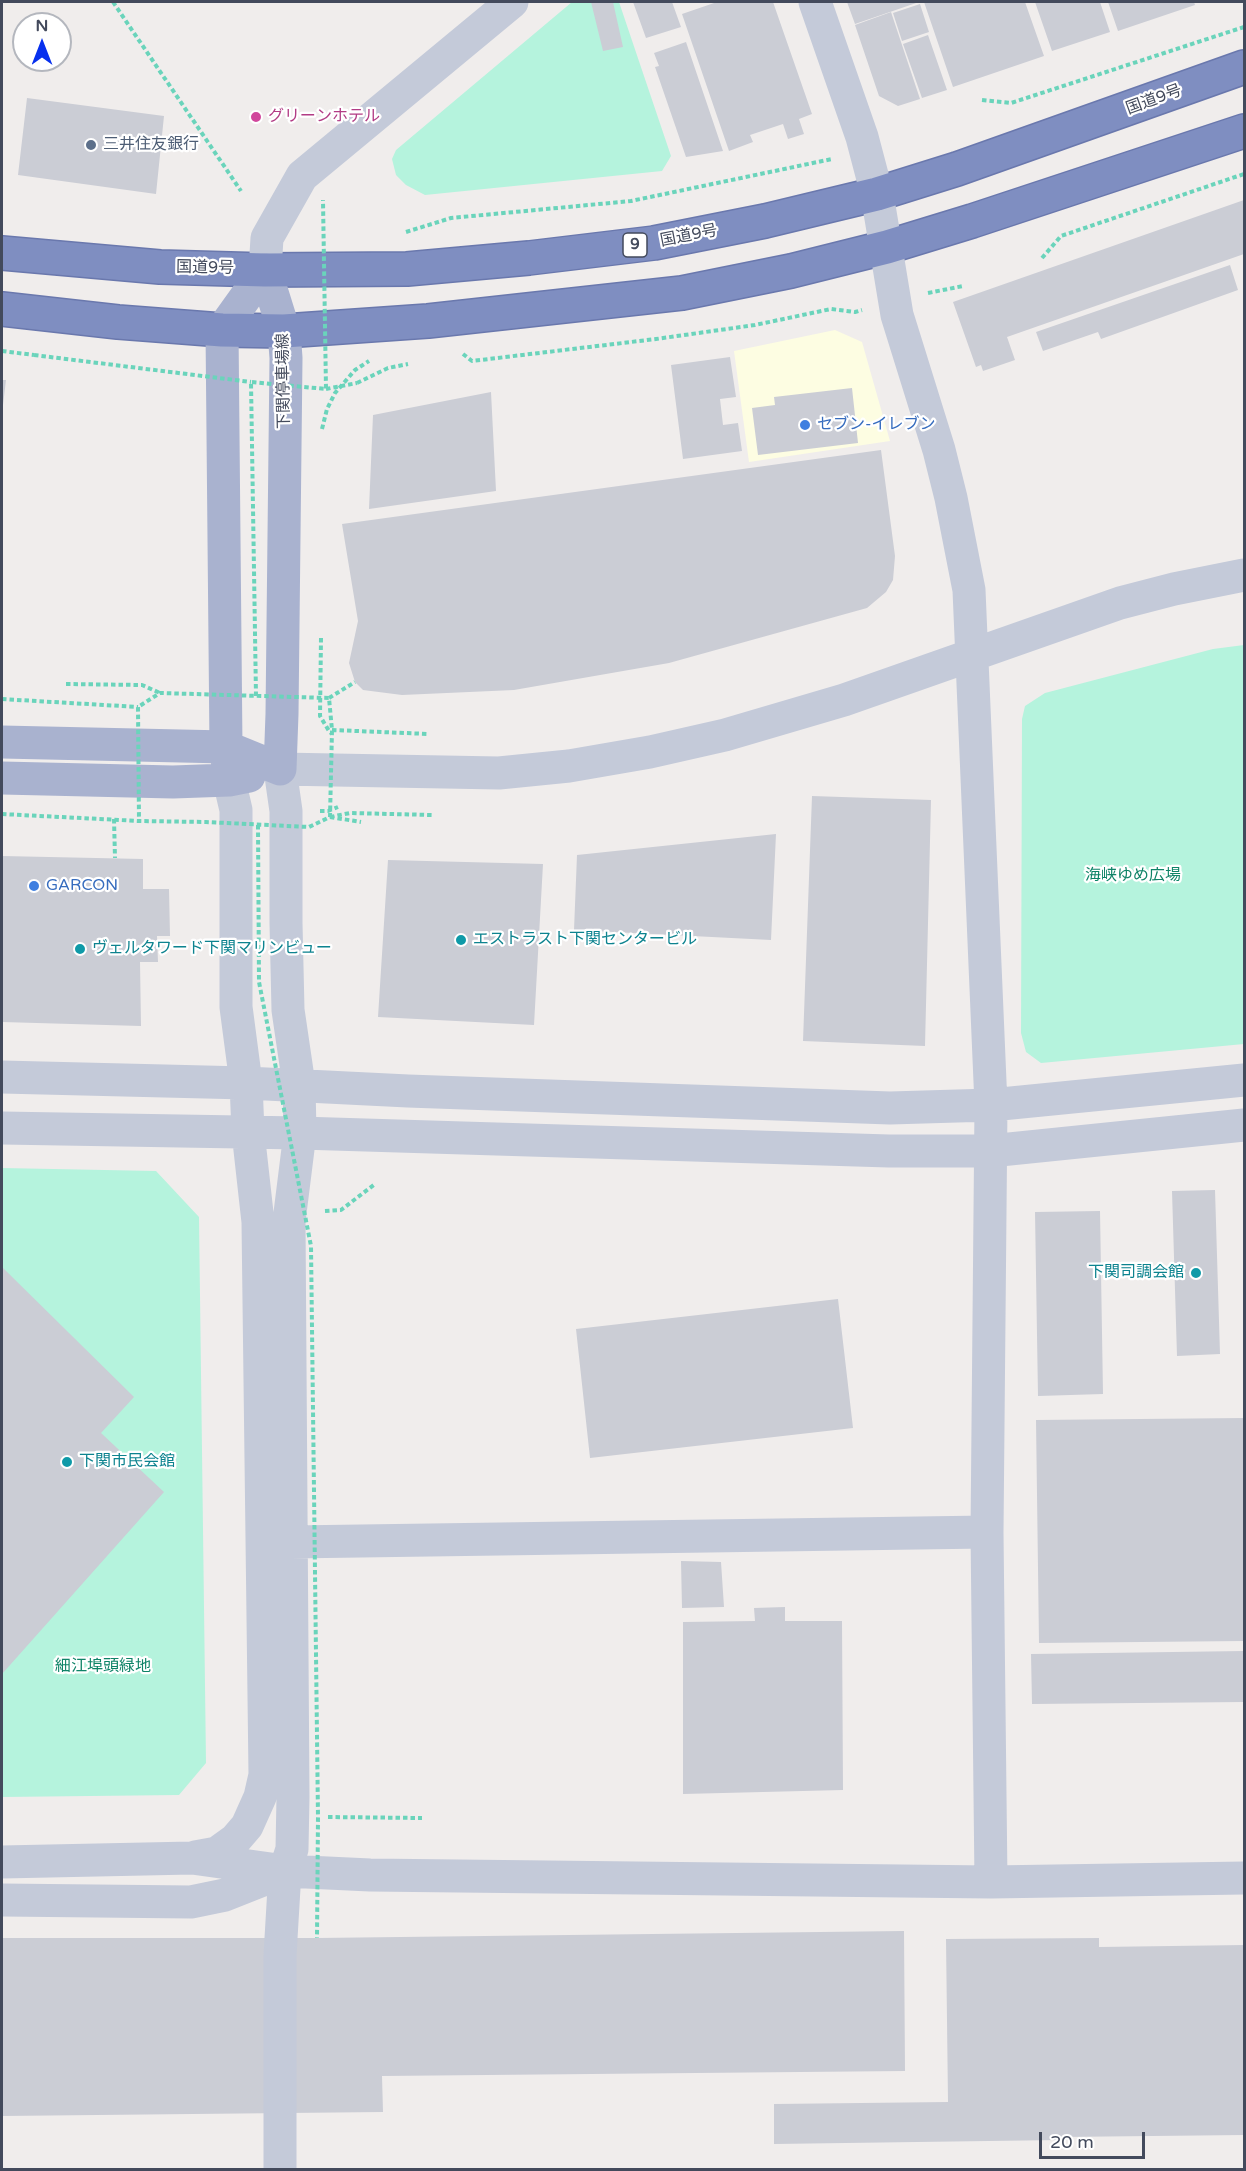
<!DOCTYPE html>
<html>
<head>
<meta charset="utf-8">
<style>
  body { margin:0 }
  #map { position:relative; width:1246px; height:2171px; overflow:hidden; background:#f0edec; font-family:"Varela Round",sans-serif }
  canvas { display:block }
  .frame { position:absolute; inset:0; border:3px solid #434a5c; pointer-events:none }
  .north { position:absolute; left:12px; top:12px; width:60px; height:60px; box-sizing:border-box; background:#fff; border:2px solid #b4b7be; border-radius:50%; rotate:0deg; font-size:16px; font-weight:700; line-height:24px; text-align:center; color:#434a5c }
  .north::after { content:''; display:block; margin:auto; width:21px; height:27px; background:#0730ee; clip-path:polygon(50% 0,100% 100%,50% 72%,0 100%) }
  .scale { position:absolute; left:1039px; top:2132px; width:106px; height:27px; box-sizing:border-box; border:3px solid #434a5c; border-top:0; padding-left:8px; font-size:18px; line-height:21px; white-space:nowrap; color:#434a5c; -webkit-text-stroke:4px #fff; paint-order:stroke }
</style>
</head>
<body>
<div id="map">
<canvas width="1246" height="2171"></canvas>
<div class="frame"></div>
<div class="north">N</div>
<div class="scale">20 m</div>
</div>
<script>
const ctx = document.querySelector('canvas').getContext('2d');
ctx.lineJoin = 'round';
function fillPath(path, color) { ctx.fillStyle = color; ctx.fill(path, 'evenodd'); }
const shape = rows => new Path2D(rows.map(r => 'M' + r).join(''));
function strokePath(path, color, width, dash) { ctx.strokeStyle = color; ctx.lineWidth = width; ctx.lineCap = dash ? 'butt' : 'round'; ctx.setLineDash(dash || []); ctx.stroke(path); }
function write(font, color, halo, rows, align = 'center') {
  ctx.font = font + ' "Varela Round","Noto Sans JP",sans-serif'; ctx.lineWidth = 4.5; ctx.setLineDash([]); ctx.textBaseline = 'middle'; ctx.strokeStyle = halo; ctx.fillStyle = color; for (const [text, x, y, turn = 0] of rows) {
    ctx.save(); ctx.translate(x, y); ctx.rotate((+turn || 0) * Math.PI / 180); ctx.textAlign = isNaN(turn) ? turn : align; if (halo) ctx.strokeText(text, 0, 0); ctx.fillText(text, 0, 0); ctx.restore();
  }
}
fillPath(shape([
  [835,330,862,342,890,441,749,462,734,351]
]), '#fdfde2');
fillPath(shape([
  [572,2,619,2,671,156,662,171,425,195,406,185,396,175,392,159,396,150],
  [1244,645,1244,1044,1041,1063,1026,1052,1021,1033,1022,719,1025,706,1045,693,1213,649],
  [2,1168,156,1171,199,1217,206,1763,179,1795,2,1797]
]), '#b5f3dd');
fillPath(shape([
  [591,2,613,2,623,47,603,51],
  [633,2,672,2,681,27,646,38],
  [717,2,773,2,812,114,799,119,804,134,788,139,783,124,750,135,753,142,729,151,682,14],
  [847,2,919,2,855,24],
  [924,2,1025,2,1044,56,953,87],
  [1035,2,1100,2,1110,32,1052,51],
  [1108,2,1194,2,1195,5,1118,31],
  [920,4,929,32,902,41,893,13],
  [891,12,920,99,898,106,879,96,855,25],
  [928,35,947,90,922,98,903,44],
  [686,42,723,151,686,157,655,67,659,66,654,53],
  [27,98,164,116,156,194,18,175],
  [1244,200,1244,254,1007,337,1015,360,983,371,981,365,976,367,953,302],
  [1230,265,1238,290,1101,339,1098,332,1043,351,1036,332],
  [730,357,736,397,720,399,723,425,738,423,742,451,683,459,671,365],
  [2,380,6,380,3,405,2,405],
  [852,388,858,443,758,455,752,408,775,405,774,397],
  [491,392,496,491,369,509,373,415],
  [881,450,895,556,893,580,886,592,867,608,669,663,514,690,402,695,363,690,355,682,349,663,358,621,342,524],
  [812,796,931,800,925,1046,803,1041],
  [776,834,771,940,574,930,577,855],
  [2,856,143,859,143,889,169,889,170,936,157,936,158,962,140,962,141,1026,2,1022],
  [388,860,543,864,534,1025,378,1017],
  [1215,1190,1220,1354,1177,1356,1172,1191],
  [1100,1211,1103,1394,1038,1396,1035,1212],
  [2,1267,134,1397,101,1433,164,1492,2,1674],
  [838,1299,853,1428,590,1458,576,1329],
  [1244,1418,1244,1641,1039,1643,1036,1420],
  [681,1561,721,1562,724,1607,682,1608],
  [785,1607,785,1621,842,1621,843,1790,683,1794,683,1622,755,1621,754,1608],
  [1244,1651,1244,1702,1032,1704,1031,1654],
  [904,1931,905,2071,382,2076,383,2112,2,2116,2,1938,317,1938],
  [1099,1938,1099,1947,1244,1945,1244,2135,1060,2137,1060,2140,774,2144,774,2104,948,2102,946,1939]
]), '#cbcdd5');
const highway = shape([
  [2,253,160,267,265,270,407,269,529,258,654,243,765,221,877,194,957,169,1244,67],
  [2,309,118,322,222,330,284,331,428,321,682,293,791,271,887,247,972,221,1244,131]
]);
strokePath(highway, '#6a78ad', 36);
strokePath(shape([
  [113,2,241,191],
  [982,100,1011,103,1244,27],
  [406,232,451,218,631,201,832,159],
  [1042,258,1061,236,1244,174],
  [928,293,963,286],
  [2,351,34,355],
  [463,354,472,361,656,339,755,325,831,309,855,312,862,310],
  [357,383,388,368,408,364],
  [322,429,327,409,335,393,355,370,369,361],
  [321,638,320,716,329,731,332,734],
  [66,684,142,685,160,693],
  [329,698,355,682],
  [2,699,138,707],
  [332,730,429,734],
  [320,811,328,811,338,807],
  [330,817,350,813,432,815],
  [330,817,361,822],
  [114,819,115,858],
  [325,1211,341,1210,375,1184],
  [328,1817,422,1818]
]), '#6ad4bb', 4, [4.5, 3]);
strokePath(shape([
  [815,2,862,137,877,194,897,315,939,450,951,498,969,590,991,1105,987,1532,991,1882],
  [265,270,267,238,302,176,512,2],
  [2,1077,246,1083,408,1091,890,1108,991,1105,1244,1080],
  [2,1128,300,1133,889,1151,990,1151,1244,1125],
  [291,1542,987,1532],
  [195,1857,217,1853,235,1840,247,1826,260,1797,265,1775,258,1222,248,1132,246,1083,236,1007,236,810,229,780],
  [2,1862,192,1858,285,1871,370,1875,991,1882,1244,1878],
  [2,1900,191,1902,225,1895,283,1872],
  [280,2170,280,1955,285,1871,292,1849,293,1797,289,1221,300,1133,299,1085,288,1010,286,923,286,811,280,769,499,773,569,766,650,752,725,735,844,700,1120,603,1174,589,1244,575]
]), '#c4cad9', 33);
strokePath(shape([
  [265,270,284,331,286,358,282,714,280,769],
  [2,742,226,747,280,769],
  [2,778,173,782,229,780,249,776],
  [229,780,226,747,222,330,265,270]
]), '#a9b2cf', 33);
strokePath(highway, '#7f8ec1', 33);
strokePath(shape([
  [34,355,251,382],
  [326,389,357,383],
  [256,696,251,382,326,389,323,200],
  [2,814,139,821,206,822,309,827,330,817,332,730,329,698,160,693,138,707,139,821],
  [258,825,259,982,311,1246,318,1817,317,1938]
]), '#6ad4bb', 4, [4.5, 3]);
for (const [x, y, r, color] of [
  [256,117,6,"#d1479c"],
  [91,145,6,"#5c6f8a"],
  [805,425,6,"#3f7fe0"],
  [34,886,6,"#3f7fe0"],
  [461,940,6,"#0f9aa8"],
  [80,949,6,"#0f9aa8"],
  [1196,1273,6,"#0f9aa8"],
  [67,1462,6,"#0f9aa8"]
]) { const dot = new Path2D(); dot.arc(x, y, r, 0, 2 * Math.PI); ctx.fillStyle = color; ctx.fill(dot); strokePath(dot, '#fff', 2); }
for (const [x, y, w] of [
  [635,245,24]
]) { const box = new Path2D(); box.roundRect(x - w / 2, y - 12, w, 24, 4.5); ctx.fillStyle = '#fff'; ctx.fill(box); strokePath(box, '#434a5c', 1.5); }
write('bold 15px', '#434a5c', null, [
  ["9",635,245]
]);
write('16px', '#434a5c', '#fff', [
  ["国道9号",1154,100,-20],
  ["国道9号",689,236,-11],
  ["国道9号",205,268,1],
  ["下関停車場線",284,381,-91]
]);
write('16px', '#b23c85', '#fff', [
  ["グリーンホテル",268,117]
], 'left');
write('16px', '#4e5e75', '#fff', [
  ["三井住友銀行",103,145]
], 'left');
write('16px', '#366cbe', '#fff', [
  ["セブン-イレブン",817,425],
  ["GARCON",46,886]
], 'left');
write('16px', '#0e8367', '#fff', [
  ["海峡ゆめ広場",1133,876],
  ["細江埠頭緑地",103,1667]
]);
write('16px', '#0d838f', '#fff', [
  ["エストラスト下関センタービル",473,940],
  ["ヴェルタワード下関マリンビュー",92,949],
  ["下関司調会館",1184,1273,"right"],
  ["下関市民会館",79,1462]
], 'left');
</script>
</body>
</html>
